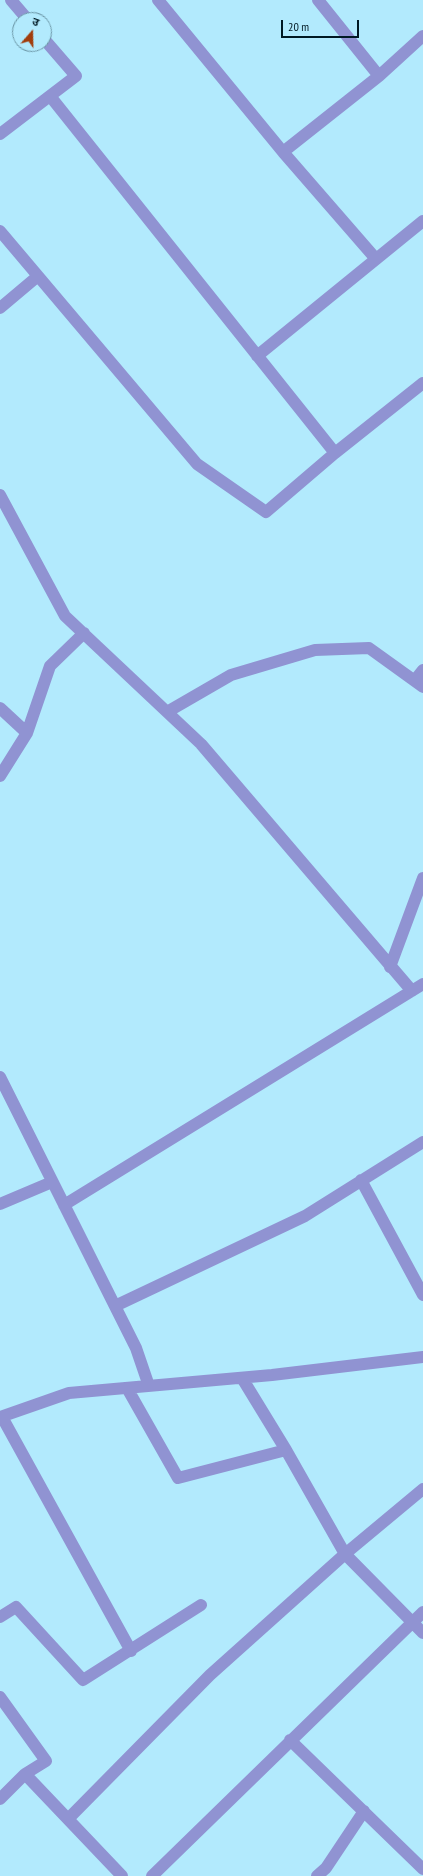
<!DOCTYPE html>
<html>
<head>
<meta charset="utf-8">
<style>
  body { margin:0 }
  #map { position:relative; width:423px; height:1876px; overflow:hidden; background:#b2eafd; font-family:"PT Sans Narrow","Noto Sans Devanagari",sans-serif }
  canvas { display:block }
  .north { position:absolute; left:12px; top:12px; width:40px; height:40px; box-sizing:border-box; background:#b2eafd; border:1px solid #6b96a6; border-radius:50%; rotate:20deg; font-size:11px; font-weight:700; line-height:16px; text-align:center; color:#001923 }
  .north::after { content:''; display:block; margin:auto; width:14px; height:18px; background:#a13d0d; clip-path:polygon(50% 0,100% 100%,50% 72%,0 100%) }
  .scale { position:absolute; left:281px; top:20px; width:78px; height:18px; box-sizing:border-box; border:2px solid #001923; border-top:0; padding-left:5px; font-size:12px; line-height:14px; white-space:nowrap; color:#001923; -webkit-text-stroke:3px #b2eafd; paint-order:stroke }
</style>
</head>
<body>
<div id="map">
<canvas width="423" height="1876"></canvas>
<div class="north">उ</div>
<div class="scale">20 m</div>
</div>
<script>
const ctx = document.querySelector('canvas').getContext('2d');
ctx.lineJoin = 'round';
const shape = rows => new Path2D(rows.map(r => 'M' + r).join(''));
function strokePath(path, color, width, dash) { ctx.strokeStyle = color; ctx.lineWidth = width; ctx.lineCap = dash ? 'butt' : 'round'; ctx.setLineDash(dash || []); ctx.stroke(path); }
strokePath(shape([
  [11,0,28,20],
  [158,0,283,152,376,259],
  [318,0,379,76],
  [50,96,335,453],
  [0,134,76,76,44,39],
  [283,152,379,76,423,36],
  [0,231,197,464,266,512,335,453,423,383],
  [0,308,38,276],
  [257,356,423,221],
  [0,495,65,616,201,744,412,991],
  [415,680,423,670],
  [0,708,27,733],
  [167,712,231,675,315,650,369,648,423,687],
  [0,776,27,733,50,666,84,633],
  [390,967,423,878],
  [0,1077,136,1348,149,1386],
  [361,1180,423,1295],
  [0,1204,52,1182],
  [64,1205,423,984],
  [115,1306,305,1216,423,1142],
  [242,1378,286,1450,345,1554,423,1633],
  [127,1388,178,1478,286,1450],
  [0,1417,69,1393,272,1375,423,1357],
  [2,1417,131,1651],
  [0,1617,16,1607,83,1680,201,1605],
  [0,1697,46,1761,25,1774,0,1799],
  [290,1740,423,1869],
  [25,1774,122,1876],
  [68,1819,210,1675,345,1554,423,1489],
  [152,1876,423,1612],
  [317,1876,326,1868,364,1811]
]), '#9093d2', 12);
</script>
</body>
</html>
